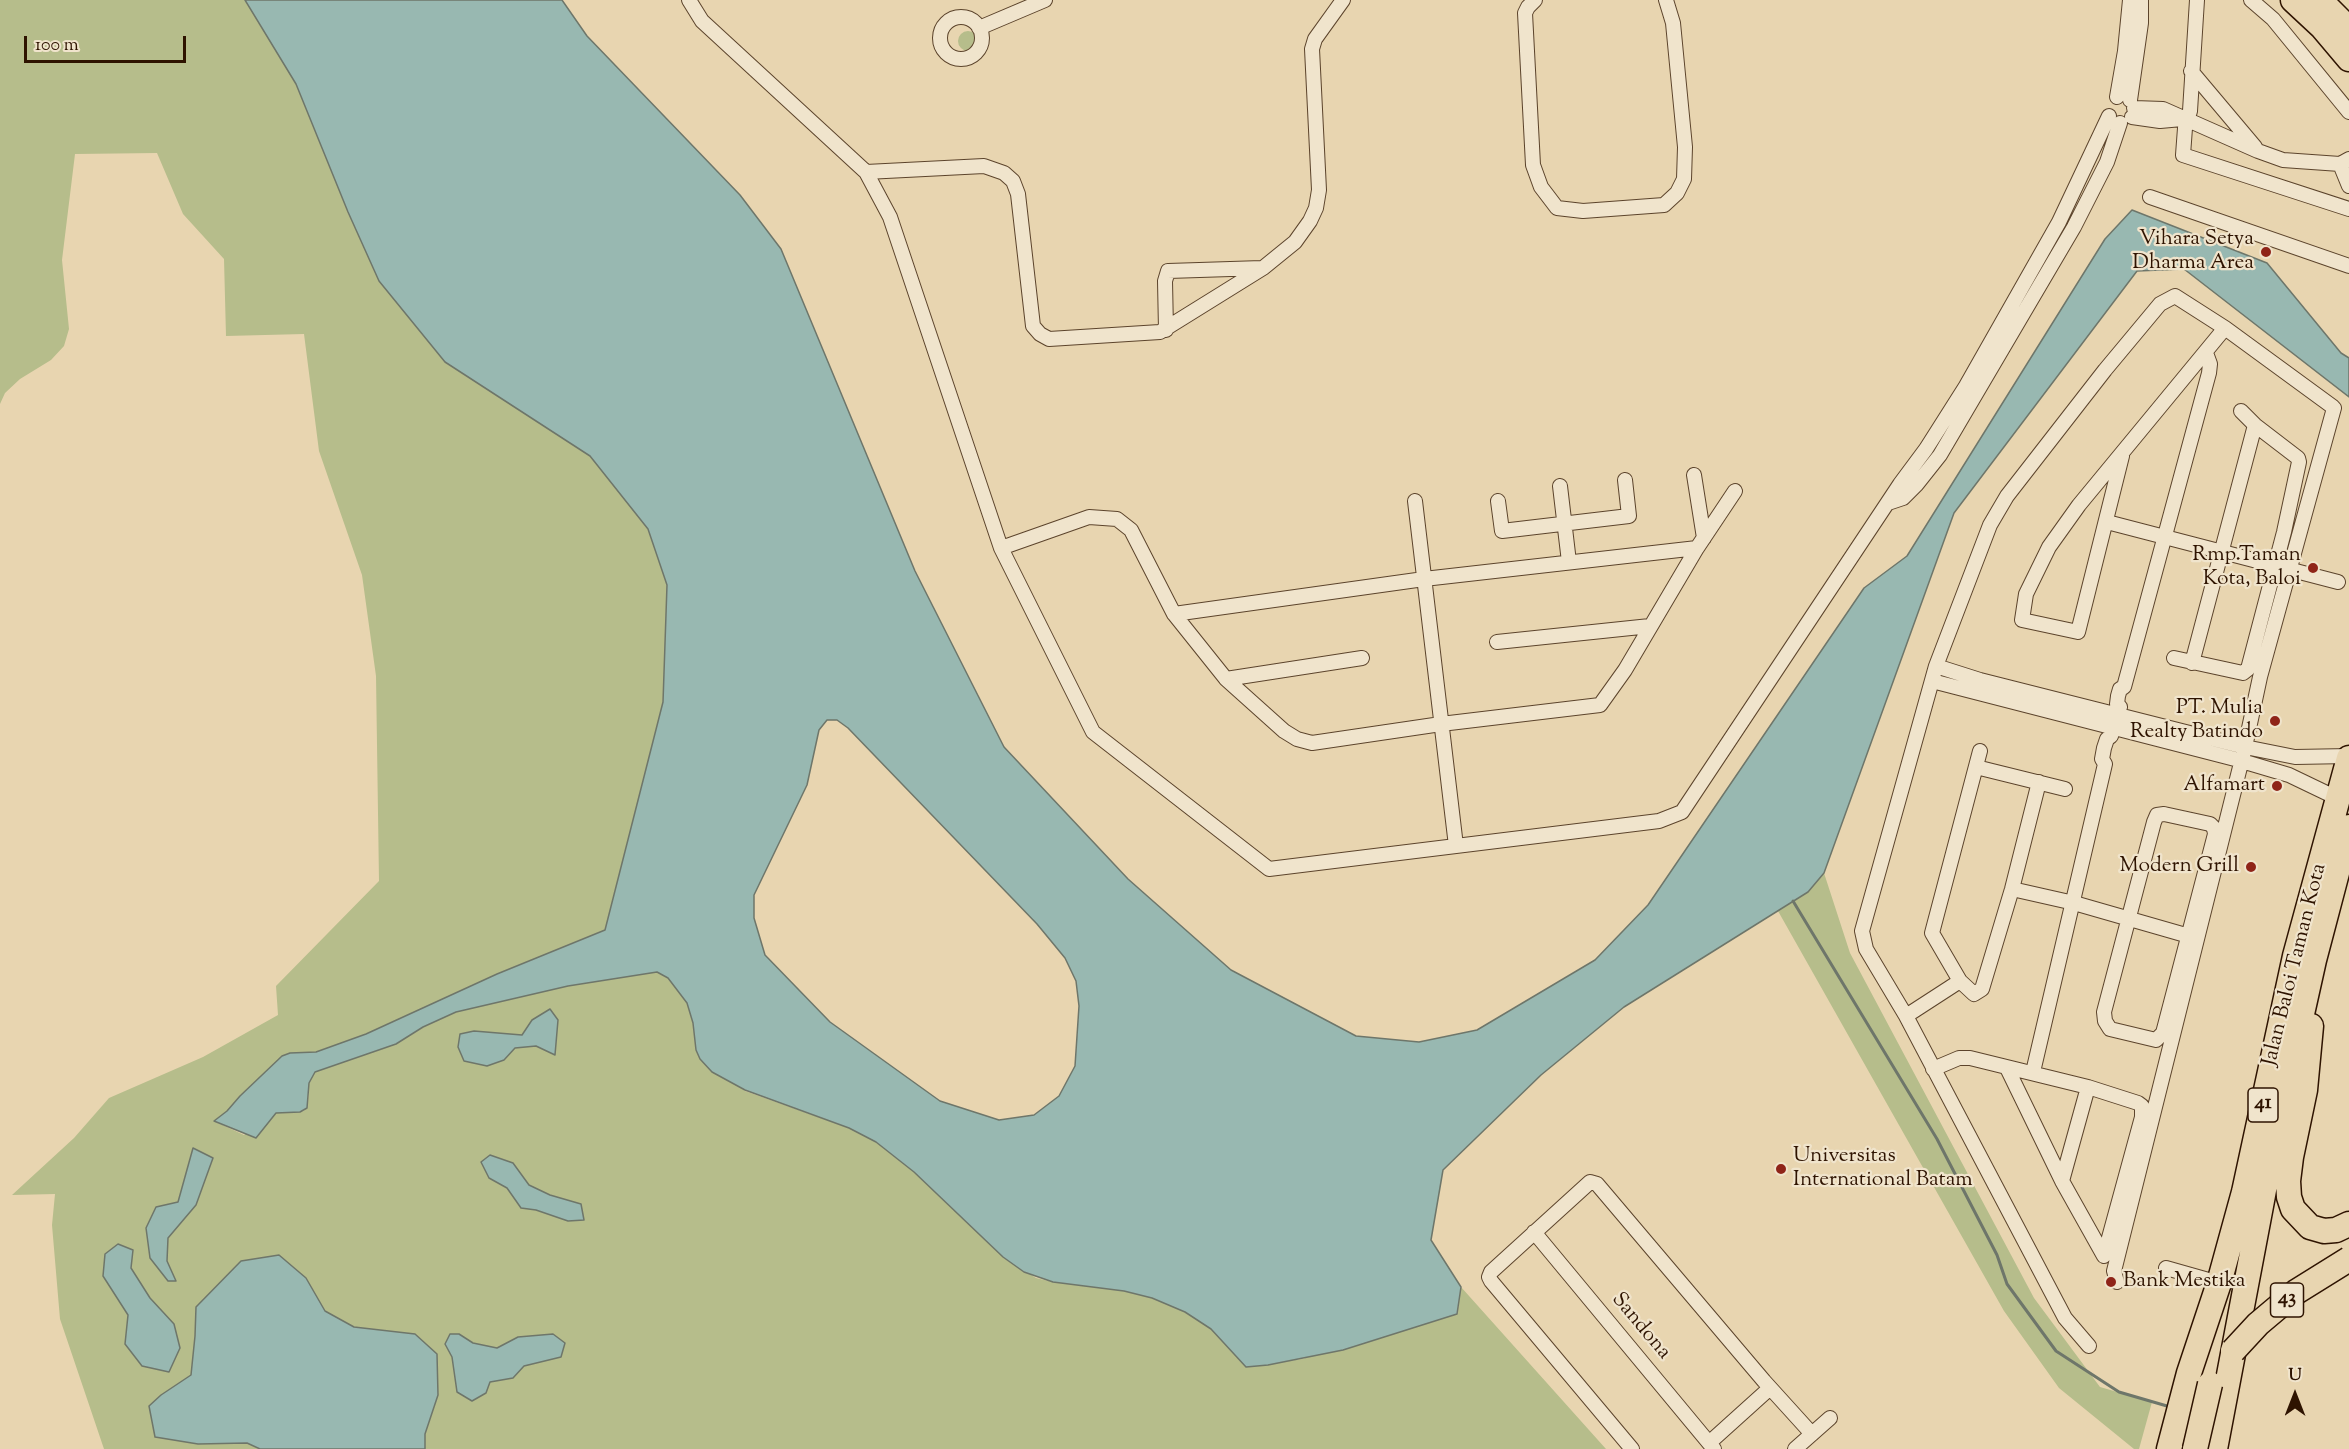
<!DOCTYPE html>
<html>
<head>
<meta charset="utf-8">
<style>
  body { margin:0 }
  #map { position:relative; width:2349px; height:1449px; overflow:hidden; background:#e8d5b0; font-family:"Sorts Mill Goudy",serif }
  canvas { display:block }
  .north { position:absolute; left:2265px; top:1365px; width:60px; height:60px; -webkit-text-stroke:4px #f0e4cc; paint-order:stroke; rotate:0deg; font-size:16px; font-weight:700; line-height:24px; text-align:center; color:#2e1300 }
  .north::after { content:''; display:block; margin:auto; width:21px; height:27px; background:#2e1300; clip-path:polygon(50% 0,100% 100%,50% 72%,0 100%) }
  .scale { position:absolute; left:24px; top:36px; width:162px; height:27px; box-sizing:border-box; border:3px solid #2e1300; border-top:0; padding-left:8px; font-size:18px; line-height:21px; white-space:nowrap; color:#2e1300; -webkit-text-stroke:4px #f0e4cc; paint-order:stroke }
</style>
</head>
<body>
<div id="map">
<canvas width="2349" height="1449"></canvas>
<div class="north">U</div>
<div class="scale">100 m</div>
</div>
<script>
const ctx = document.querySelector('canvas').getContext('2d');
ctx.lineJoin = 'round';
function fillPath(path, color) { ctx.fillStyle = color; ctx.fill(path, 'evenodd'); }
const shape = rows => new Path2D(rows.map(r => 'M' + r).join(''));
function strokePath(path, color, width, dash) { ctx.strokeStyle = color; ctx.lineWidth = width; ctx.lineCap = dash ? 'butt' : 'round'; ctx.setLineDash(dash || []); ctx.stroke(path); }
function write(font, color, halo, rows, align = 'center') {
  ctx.font = font + ' "Sorts Mill Goudy",serif'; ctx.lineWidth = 4.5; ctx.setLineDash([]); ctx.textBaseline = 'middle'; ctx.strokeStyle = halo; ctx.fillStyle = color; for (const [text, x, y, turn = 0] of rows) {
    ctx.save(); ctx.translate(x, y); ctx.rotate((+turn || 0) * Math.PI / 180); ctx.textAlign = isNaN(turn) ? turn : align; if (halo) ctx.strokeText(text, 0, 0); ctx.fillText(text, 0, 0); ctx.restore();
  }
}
fillPath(shape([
  [0,0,245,0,296,84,348,212,445,362,590,456,648,529,667,585,663,702,605,930,497,974,366,1034,316,1052,282,1056,240,1096,227,1111,214,1121,244,1135,276,1113,304,1111,308,1102,309,1083,315,1072,396,1044,423,1027,456,1012,568,986,657,972,668,978,687,1003,693,1023,696,1051,745,1091,849,1128,876,1142,914,1172,1003,1257,1036,1278,1053,1282,1124,1291,1152,1298,1185,1312,1211,1329,1247,1367,1302,1359,1457,1314,1461,1287,1606,1449,104,1449,60,1319,52,1225,55,1194,12,1195,74,1138,109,1098,203,1057,278,1015,276,986,379,881,376,676,362,575,319,451,304,334,226,336,224,259,183,214,157,153,75,154,62,260,69,329,64,346,51,360,20,379,5,393,0,404],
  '958 41a10 10 0 1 1 20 0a10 10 0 1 1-20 0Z',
  [1824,873,1850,953,2034,1298,2100,1387,2152,1402,2139,1449,2134,1449,2059,1388,2004,1311,1778,911,1808,892]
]), '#b6bd8b');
const water = shape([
  [245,0,562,0,587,36,740,195,781,249,915,571,1004,747,1128,879,1231,970,1356,1036,1419,1042,1477,1030,1595,960,1648,905,1864,588,1907,556,2105,239,2132,210,2267,263,2341,353,2349,358,2349,397,2184,269,2137,271,1954,513,1824,873,1808,892,1624,1007,1541,1075,1443,1170,1431,1240,1461,1287,1457,1314,1343,1350,1268,1365,1246,1367,1211,1329,1185,1312,1152,1298,1124,1291,1053,1282,1024,1272,1003,1257,914,1172,876,1142,849,1128,745,1090,712,1072,700,1059,696,1050,693,1023,687,1003,668,978,657,972,568,986,456,1012,423,1027,396,1044,315,1072,309,1083,307,1108,300,1112,276,1113,256,1138,214,1121,227,1111,240,1096,282,1056,290,1053,316,1052,366,1034,497,974,605,930,663,702,667,585,648,529,590,456,445,362,379,281,348,212,296,84,245,0],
  [837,720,848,728,1037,924,1065,958,1076,981,1079,1006,1075,1066,1059,1096,1034,1115,999,1120,940,1101,830,1022,765,955,754,918,754,895,807,785,819,730,827,720,837,720],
  [550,1009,558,1020,555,1055,536,1046,515,1048,504,1060,487,1066,464,1061,458,1047,460,1034,474,1031,522,1035,532,1020,550,1009],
  [193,1148,213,1158,196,1205,168,1238,167,1261,176,1281,168,1281,150,1258,146,1228,156,1207,178,1202,193,1148],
  [490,1155,513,1163,529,1185,550,1195,581,1204,584,1220,568,1221,536,1210,521,1208,507,1188,489,1178,481,1162,490,1155],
  [118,1244,133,1250,131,1268,150,1298,174,1324,180,1348,169,1372,142,1366,125,1344,128,1315,103,1276,105,1254,118,1244],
  [279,1255,306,1278,325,1311,354,1327,415,1334,437,1354,438,1395,425,1434,425,1449,260,1449,247,1443,198,1444,155,1437,149,1406,161,1395,191,1375,195,1336,196,1307,241,1261,279,1255],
  [450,1334,459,1334,473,1343,497,1348,518,1337,553,1334,565,1343,561,1357,524,1366,513,1378,490,1382,486,1393,472,1401,457,1392,452,1357,445,1344,450,1334]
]);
fillPath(water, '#98b8b1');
strokePath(water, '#6e766a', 1.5);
strokePath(shape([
  [1793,901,1937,1139,1997,1255,2007,1284,2056,1351,2119,1392,2167,1406]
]), '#6e766a', 3);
const street = shape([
  [689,0,702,21,866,172,890,217,1001,548,1093,732,1269,869,1659,821,1682,812,1900,484,1926,449,1966,386,2059,222,2109,116],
  [1535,0,1528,7,1525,13,1533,165,1541,187,1557,208,1583,211,1664,205,1677,193,1684,179,1685,147,1673,23,1666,0],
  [2197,0,2190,111,2185,128,2183,155,2349,209],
  [2251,0,2273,19,2349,112],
  '940 38a21 21 0 1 1 42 0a21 21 0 1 1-42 0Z',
  [979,28,1045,0],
  [2191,71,2255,147],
  [2117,97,2125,51,2130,0],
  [2130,100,2141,23,2141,0],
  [2134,108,2163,109,2258,151,2283,160,2340,164,2349,159],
  [2132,117,2160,121,2182,119],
  [2340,164,2349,186],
  [866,172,984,166,1004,173,1013,181,1018,194,1033,326,1040,334,1049,339,1160,332,1263,268,1295,242,1310,221,1316,208,1319,190,1312,49,1315,39,1343,0],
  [2150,197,2349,266],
  [1166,330,1165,281,1168,271,1262,268],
  [2122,456,2078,632,2022,620,2026,594,2049,547,2079,505,2225,328],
  [1694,475,1704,538],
  [1560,486,1569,562],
  [1415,501,1456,846],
  [1498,501,1502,531,1629,516,1625,480],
  [1888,503,1903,498,1917,484,1940,455,2074,227,2107,162,2120,123],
  [2107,522,2338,582],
  [1001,548,1089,517,1117,519,1131,530,1174,614,1226,679,1284,731,1297,739,1312,743,1441,724,1600,705,1625,670,1697,548,1735,491],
  [1174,614,1424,579,1697,548],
  [1497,642,1650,626],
  [2174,658,2243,673,2248,669,2284,532,2299,462,2298,458,2255,425,2241,411],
  [2192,663,2255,425],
  [1936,666,1980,680,2245,747,2295,757,2349,756],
  [1226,679,1362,658],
  [1932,681,2235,759,2289,775,2339,799],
  [1980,751,1932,933,1960,981,1974,994,1982,989,2012,889,2039,782],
  [1976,767,2065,789],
  [2164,814,2210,824,2214,828,2215,834,2163,1033,2156,1040,2110,1029,2105,1021,2104,1012,2154,822,2157,815,2164,814],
  [2012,889,2074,903,2189,936],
  [1906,1016,1960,981],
  [2007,1068,2062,1181,2104,1256],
  [1933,1069,1959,1058,1970,1058,2088,1087,2138,1103,2142,1106,2142,1117,2104,1256],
  [2033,1072,2105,764,2102,759,2104,748,2107,739,2111,736,2120,707,2117,704,2118,696,2120,689,2124,687,2209,373,2210,364,2206,353],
  [2062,1181,2088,1087],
  [1534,1232,1714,1449],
  [2166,1268,2219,1283],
  [2117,1282,2114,1271,2245,747,2260,677,2334,408],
  [2089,1346,2065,1318,1906,1016,1866,949,1862,931,1936,666,1990,525,2007,496,2105,370,2160,304,2175,296,2225,328,2333,407],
  [1709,1443,1770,1388],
  [1632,1449,1491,1281,1489,1277,1491,1272,1590,1182,1597,1184,1764,1381,1812,1434],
  [1795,1449,1830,1418]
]);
const highway = shape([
  [2293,0,2322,27,2349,59],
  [2320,0,2349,29],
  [2311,1026,2305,1090,2291,1157,2288,1181,2289,1197,2293,1209,2310,1227,2324,1231,2336,1230,2349,1224],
  [2169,1449,2189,1373,2219,1283,2244,1192,2295,956,2349,758],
  [2215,1449,2271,1153,2314,960,2349,827]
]);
strokePath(street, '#5c442c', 16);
strokePath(highway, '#2e1300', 27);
strokePath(street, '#f0e4cc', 14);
strokePath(highway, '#e8d5b0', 24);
const highwayBridge = shape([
  [2233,1351,2258,1324,2296,1292,2349,1259],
  [2195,1449,2210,1384]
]);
strokePath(highwayBridge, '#2e1300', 27, []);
strokePath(highwayBridge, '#e8d5b0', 24);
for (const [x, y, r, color] of [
  [2266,252,6,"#8f2418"],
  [2313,568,6,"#8f2418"],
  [2275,721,6,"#8f2418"],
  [2277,786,6,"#8f2418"],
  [2251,867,6,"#8f2418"],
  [1781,1169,6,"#8f2418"],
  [2111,1282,6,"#8f2418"]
]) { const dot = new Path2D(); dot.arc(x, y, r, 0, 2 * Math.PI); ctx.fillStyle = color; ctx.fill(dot); strokePath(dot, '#f0e4cc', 2); }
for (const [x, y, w] of [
  [2263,1105,30],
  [2287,1300,33]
]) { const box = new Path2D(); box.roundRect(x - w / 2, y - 17, w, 34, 4.5); ctx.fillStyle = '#f0e4cc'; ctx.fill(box); strokePath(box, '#2e1300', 1.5); }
write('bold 20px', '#2e1300', null, [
  ["41",2263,1105],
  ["43",2287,1300]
]);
write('21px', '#2e1300', '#f0e4cc', [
  ["Vihara Setya",2254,240],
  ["Dharma Area",2254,264],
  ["Rmp.Taman",2301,556],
  ["Kota, Baloi",2301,580],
  ["PT. Mulia",2263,709],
  ["Realty Batindo",2263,733],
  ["Alfamart",2265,786],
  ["Modern Grill",2239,867],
  ["Universitas",1793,1157,"left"],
  ["International Batam",1793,1181,"left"],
  ["Bank Mestika",2123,1282,"left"]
], 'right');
write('21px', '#2e1300', '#f0e4cc', [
  ["Jalan Baloi Taman Kota",2296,965,-76],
  ["Sandona",1640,1327,50]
]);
</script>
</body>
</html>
